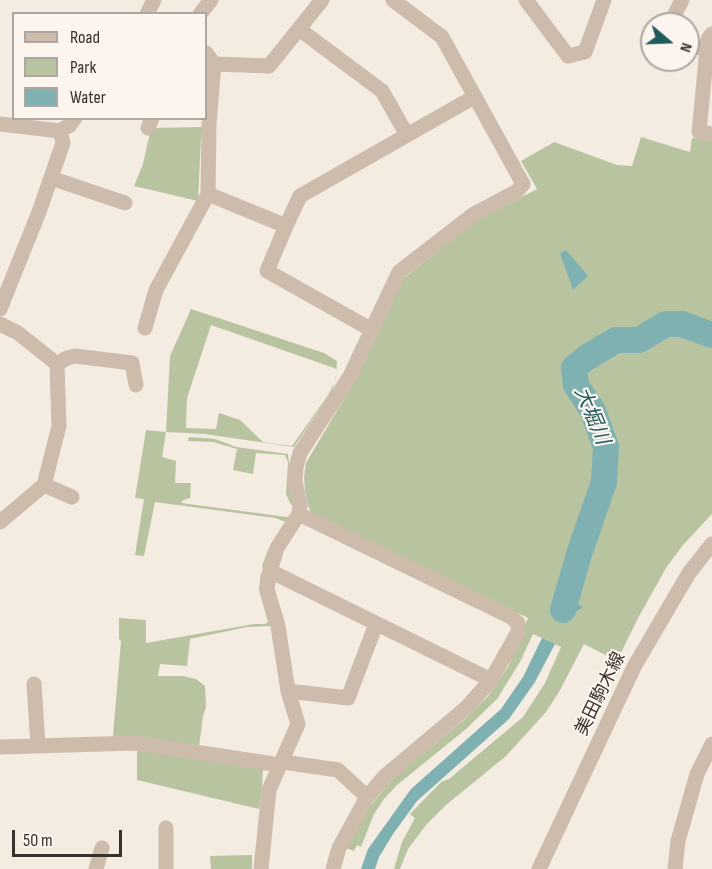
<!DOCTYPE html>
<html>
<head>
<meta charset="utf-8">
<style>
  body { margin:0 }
  #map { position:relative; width:712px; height:869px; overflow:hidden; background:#f4ebe1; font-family:"Sofia Sans Condensed",sans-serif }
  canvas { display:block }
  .legend { position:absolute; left:12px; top:12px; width:195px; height:108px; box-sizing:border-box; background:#fbf5ee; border:2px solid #aea6a0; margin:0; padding:8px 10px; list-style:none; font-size:18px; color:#3b302b }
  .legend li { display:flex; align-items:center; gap:12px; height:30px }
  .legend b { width:30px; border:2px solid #aea6a0 }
  .north { position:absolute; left:640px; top:12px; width:60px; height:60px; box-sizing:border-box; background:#fbf5ee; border:2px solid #aea6a0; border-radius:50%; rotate:109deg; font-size:16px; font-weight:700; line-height:24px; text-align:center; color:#3b302b }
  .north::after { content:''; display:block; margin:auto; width:21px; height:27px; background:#1f5a5e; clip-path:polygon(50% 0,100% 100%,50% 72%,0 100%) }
  .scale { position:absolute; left:12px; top:830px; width:110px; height:27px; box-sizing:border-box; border:3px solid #3b302b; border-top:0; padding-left:8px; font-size:18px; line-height:21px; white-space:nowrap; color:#3b302b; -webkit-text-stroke:4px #fbf5ee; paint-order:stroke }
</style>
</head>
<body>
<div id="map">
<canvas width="712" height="869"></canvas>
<ul class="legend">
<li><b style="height:8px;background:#cdbbac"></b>Road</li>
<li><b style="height:16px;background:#b8c4a0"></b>Park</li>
<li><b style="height:16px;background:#7fb0b2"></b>Water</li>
</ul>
<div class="north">N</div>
<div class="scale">50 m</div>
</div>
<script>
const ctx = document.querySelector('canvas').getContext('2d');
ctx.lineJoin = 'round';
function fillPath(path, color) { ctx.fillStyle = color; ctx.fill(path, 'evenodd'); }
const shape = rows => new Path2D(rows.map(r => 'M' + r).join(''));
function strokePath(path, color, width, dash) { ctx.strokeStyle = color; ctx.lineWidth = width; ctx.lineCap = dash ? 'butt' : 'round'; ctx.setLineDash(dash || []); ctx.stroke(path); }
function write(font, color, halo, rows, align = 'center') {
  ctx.font = font + ' "Sofia Sans Condensed","Noto Sans JP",sans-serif'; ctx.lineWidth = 4.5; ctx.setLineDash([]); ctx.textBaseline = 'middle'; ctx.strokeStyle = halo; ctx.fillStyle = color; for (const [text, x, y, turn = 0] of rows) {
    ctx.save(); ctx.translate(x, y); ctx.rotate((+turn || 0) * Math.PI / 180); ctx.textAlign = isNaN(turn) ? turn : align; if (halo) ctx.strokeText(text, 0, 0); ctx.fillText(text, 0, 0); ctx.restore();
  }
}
fillPath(shape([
  [203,127,201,137,198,201,134,186,143,164,151,128],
  [641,137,690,152,692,138,712,140,712,514,683,545,666,568,638,618,617,661,584,644,559,692,546,712,506,756,446,805,426,825,408,849,400,869,394,869,402,842,415,818,410,814,441,782,449,779,523,717,545,683,561,647,533,634,520,662,497,699,466,729,397,785,384,799,374,814,361,847,357,845,354,851,346,848,370,806,393,778,464,720,488,696,508,667,528,618,313,515,308,506,305,491,304,477,306,463,355,380,402,280,475,221,537,189,521,161,554,142,617,165,632,166],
  [191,309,324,353,337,361,336,378,332,390,294,447,205,434,166,432,162,457,176,461,175,483,191,483,190,498,183,500,181,503,287,517,292,515,263,570,262,566,268,550,286,522,275,518,155,502,144,556,135,555,144,499,135,498,146,430,166,432,170,356],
  [211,325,337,369,335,381,328,395,292,446,263,442,240,420,219,413,216,429,186,428,187,398],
  [189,437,215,439,236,447,288,454,294,507,290,503,286,494,288,462,285,455,256,453,253,474,233,470,237,449,213,442,188,441],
  [261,571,272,626,247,627,190,639,187,666,160,664,158,676,183,676,196,679,205,686,206,707,203,716,199,747,132,736,113,736,121,641,119,639,119,618,146,620,146,643,254,624,265,624,268,622,259,590],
  [137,748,263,769,262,791,259,809,137,780],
  [252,855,252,869,211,869,210,856]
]), '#b8c4a0');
fillPath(shape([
  [566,250,588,276,573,290,560,253],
  [556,595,583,607,571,615,557,609],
  [542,638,555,644,535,682,509,719,417,801,393,834,379,857,375,869,361,869,368,849,411,789,501,709,523,677]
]), '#7fb0b2');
strokePath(shape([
  [563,610,579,554,604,482,606,447,593,411,576,385,574,368,586,358,616,340,639,340,666,324,682,324,712,335]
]), '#7fb0b2', 26);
strokePath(shape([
  [526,0,568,56,585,52,604,0],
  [147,14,154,0],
  [200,14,211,0],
  [670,24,682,0],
  [299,29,382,91,407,135],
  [712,34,708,39,699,132,712,134],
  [688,44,707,50],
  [206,53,214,64,209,124,208,194,286,226],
  [214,64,269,66,322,0],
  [0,124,60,131,70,125,75,118],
  [148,128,152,118],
  [51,178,125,203],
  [0,309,39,212,63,143,60,131],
  [0,324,18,333,57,364,59,426,44,485,0,522],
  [145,328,156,290,208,194],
  [372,330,267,271,286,226,300,196,474,97],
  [57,364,67,358,75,356,132,363,136,385],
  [44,485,72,497],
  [270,571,491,680],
  [34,684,38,745],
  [288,691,348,698,376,624],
  [0,747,136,743,280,765],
  [283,762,338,770,367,797],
  [96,869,102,848],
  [166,869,166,828],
  [261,869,269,790,298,724,288,691,278,626,267,589,270,571,277,548,299,514],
  [333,869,339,848,367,797,385,776,466,708,491,680,518,632,518,623,511,617,299,514,300,505,295,481,296,467,300,453,350,376,399,272,474,214,517,191,523,184,442,37,393,0],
  [539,869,634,667,689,573,712,544],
  [675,869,678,841,697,774,712,744]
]), '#cdbbac', 15);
write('18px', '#3b302b', '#fbf5ee', [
  ["美田駒木線",601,694,-64]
]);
write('italic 20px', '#1f5a5e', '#fbf5ee', [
  ["大堀川",591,416,67]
]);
</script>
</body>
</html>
